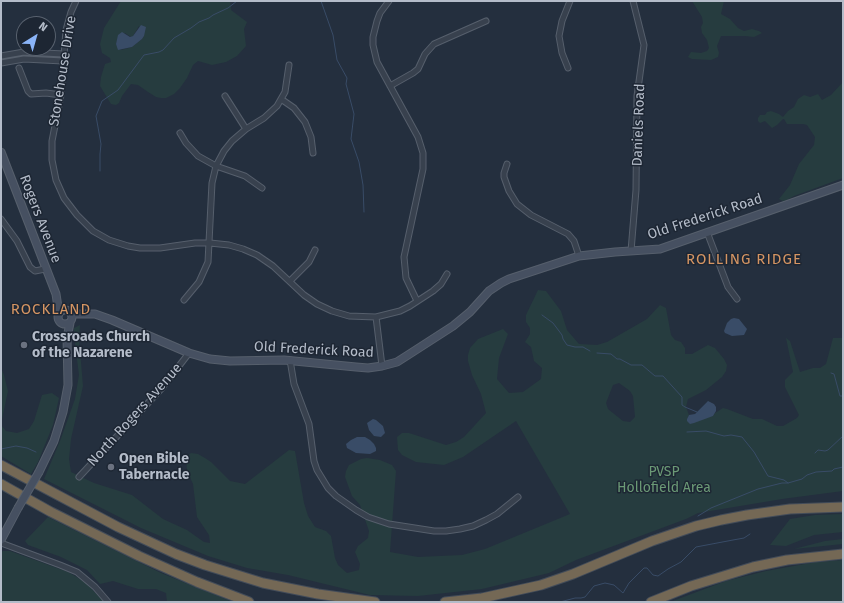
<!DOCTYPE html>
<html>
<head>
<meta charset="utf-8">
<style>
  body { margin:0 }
  #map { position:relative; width:844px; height:603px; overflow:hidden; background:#242f3e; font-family:"Fira Sans",sans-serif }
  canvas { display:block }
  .frame { position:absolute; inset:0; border:2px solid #b4bcc9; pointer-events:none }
  .north { position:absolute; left:16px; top:16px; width:40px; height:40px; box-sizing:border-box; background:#1d2633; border:1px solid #59626f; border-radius:50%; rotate:37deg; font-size:11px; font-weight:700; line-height:16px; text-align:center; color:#b4bcc9 }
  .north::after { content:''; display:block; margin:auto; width:14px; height:18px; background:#8ab4f8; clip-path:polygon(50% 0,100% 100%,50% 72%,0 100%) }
</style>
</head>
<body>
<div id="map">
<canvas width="844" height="603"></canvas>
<div class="frame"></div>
<div class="north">N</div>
</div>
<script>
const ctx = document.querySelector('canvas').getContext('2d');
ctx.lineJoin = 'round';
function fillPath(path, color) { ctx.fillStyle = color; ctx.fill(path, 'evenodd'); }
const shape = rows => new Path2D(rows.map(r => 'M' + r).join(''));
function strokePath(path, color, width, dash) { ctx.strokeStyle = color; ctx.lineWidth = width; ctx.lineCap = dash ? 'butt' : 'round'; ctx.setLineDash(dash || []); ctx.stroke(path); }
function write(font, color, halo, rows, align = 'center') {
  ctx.font = font + ' "Fira Sans",sans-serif'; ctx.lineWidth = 3; ctx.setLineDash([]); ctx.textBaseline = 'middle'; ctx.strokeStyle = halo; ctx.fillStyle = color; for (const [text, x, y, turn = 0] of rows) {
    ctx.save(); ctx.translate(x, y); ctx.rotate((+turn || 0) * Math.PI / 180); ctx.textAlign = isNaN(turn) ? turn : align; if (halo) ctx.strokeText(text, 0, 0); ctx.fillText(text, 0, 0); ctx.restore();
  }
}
fillPath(shape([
  [121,1,230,1,231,10,247,22,244,29,246,46,237,56,226,62,212,65,198,61,193,65,187,78,180,88,174,94,166,98,161,98,156,97,148,92,138,85,131,84,122,96,119,103,116,105,111,104,100,86,101,77,105,64,111,62,110,58,102,53,100,44,104,28],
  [139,26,144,36,142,39,132,47,121,50,116,44,118,38,125,33,131,37,133,36],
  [692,1,724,1,721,14,730,19,738,28,744,31,752,29,759,31,762,33,754,37,745,36,721,36,717,46,719,53,718,57,711,60,692,59,688,57,691,52,701,53,707,51,709,48,707,40,702,33,701,27,703,23,702,17],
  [843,82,843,178,794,196,787,200,783,201,779,199,790,185,799,164,814,145,815,137,807,125,803,124,787,124,784,119,783,119,777,125,772,128,765,121,760,123,758,121,758,118,760,115,765,115,767,112,771,111,779,114,783,117,788,111,794,107,798,99,804,95,810,97,818,94,822,100,831,95],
  [538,290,546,291,561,311,567,330,579,344,597,345,607,342,647,319,660,305,666,308,671,335,675,340,681,342,685,348,685,354,692,354,708,345,715,348,724,359,727,365,726,371,722,377,706,390,688,399,686,407,689,415,687,419,713,416,715,413,723,408,727,409,753,419,762,419,777,426,783,426,797,418,799,415,785,387,785,380,793,372,786,338,790,341,800,372,813,368,820,368,826,364,833,338,843,338,843,491,782,499,698,513,686,519,576,560,549,573,482,589,418,596,370,595,288,575,247,568,208,556,141,528,44,479,60,441,75,399,79,375,74,336,74,328,80,325,79,338,83,386,71,439,69,459,71,472,94,483,132,495,163,519,187,530,204,542,210,543,209,535,197,517,193,484,187,471,186,457,191,453,198,454,205,458,211,462,230,481,245,484,289,450,295,451,304,503,308,516,315,527,326,531,331,536,335,558,338,565,347,573,359,570,360,564,355,552,358,546,368,538,369,531,360,505,352,496,345,477,346,471,349,465,361,459,367,458,380,460,392,465,396,471,390,552,418,557,462,555,485,549,570,514,516,421,463,457,444,465,416,462,402,455,398,450,397,437,402,433,409,433,446,445,456,442,464,437,486,413,481,394,472,375,468,361,468,355,470,348,478,339,503,329,508,334,499,358,497,379,509,393,523,392,541,379,542,368,534,361,531,347,525,342,530,334,530,328,526,322,526,315],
  [619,383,630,391,633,396,635,417,630,422,623,421,608,409,606,403,613,385],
  [1,368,4,375,8,391,1,424],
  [52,393,59,398,53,425,38,462,31,474,1,456,1,425,6,431,17,433,29,429,34,421,42,395],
  [843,514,843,532,814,535,786,546,770,545,790,519,815,515],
  [48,517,161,573,233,602,167,602,166,593,156,589,138,589,113,581,100,584,87,570,61,557,28,545,25,541],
  [843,539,843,544,794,549,825,541],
  [3,551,10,551,68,572,85,582,104,602,1,602,1,552],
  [843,560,843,602,670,602,726,581,766,571,816,562]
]), '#263c3f');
fillPath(shape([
  [141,25,146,27,144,36,142,39,132,47,118,50,116,44,118,35,122,32,130,37,133,36],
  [734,318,739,319,747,329,744,335,732,336,725,333,724,331,727,323,731,319],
  [708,401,714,404,716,407,716,411,713,416,694,423,690,424,687,421,687,419,689,415,695,414],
  [373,419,376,420,383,426,385,433,381,437,374,436,369,430,367,423],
  [357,437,365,437,370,440,374,444,376,448,376,451,370,454,356,453,347,448,346,444,351,440]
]), '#394c67');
strokePath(shape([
  [321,1,333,35,337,60,347,78,346,84,354,114,351,139,359,162,363,185,364,212],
  [100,171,100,154,101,144,96,116,102,101,118,90,144,55,159,52,163,50,174,38,191,28,199,22,209,18,213,15,228,8,237,1],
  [542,315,553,323,562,335,563,339,567,345,575,347,583,347,590,351],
  [597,353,611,354,617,359,620,359,631,365,642,365,655,376,663,376,682,397,682,405,685,407,697,412],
  [831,373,834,374,840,396,843,396],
  [687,432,706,431,724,436,731,435,742,437,754,452,768,476,784,480,788,483],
  [1,449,16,446,27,448,36,452],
  [815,453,818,450,825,451,828,450,843,436],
  [698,516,711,508,758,489,782,483,788,483,802,479,807,475,816,472,832,471,834,469,843,467],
  [560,602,575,598,581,598,585,597,594,586,605,583,614,585,623,593,629,583,644,568,647,568,653,575,658,576,668,569,681,562,696,547,733,540,744,538,750,534]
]), '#394c67', 1);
const street = shape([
  [76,1,71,12,66,30,61,95,52,141,52,160,56,180,64,198,77,215,93,231,109,240,128,246,140,248,160,248,195,243,210,243,229,245,243,249,257,255,273,266,304,295,317,304,332,311,349,316,376,317,400,311,410,306,433,291,441,284,447,274],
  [389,1,380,13,377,21,373,37,373,45,377,62,418,137,423,153,423,169,404,257,406,278,417,301],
  [1,56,24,52,64,54],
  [1,63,24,59,63,61],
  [19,68,28,91,31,94,46,93,61,95],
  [568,68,562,53,559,36,562,21,570,1],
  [390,86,413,73,418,69,425,54,434,44,486,21],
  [225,96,246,129],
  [281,99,294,108,305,122,311,137,313,153],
  [180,133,186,143,198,156,216,166,245,176,262,188],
  [507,164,504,173,504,177,509,191,517,204,531,215,568,234,574,241,579,256],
  [1,219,17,241,30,267,35,271,45,269],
  [707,232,728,287,737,299],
  [631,251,636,190,637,96,644,45,633,1],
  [290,281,309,262,315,250],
  [184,300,199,282,208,262,212,183,216,166,224,151,232,141,246,129,264,118,277,106,285,92,289,65],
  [376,317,382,366],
  [290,360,294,384,309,424,314,461,317,470,328,488,336,496,356,510,368,517,389,524,434,531,446,531,460,529,473,526,486,520,497,514,518,497],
  [79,477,162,388,189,353],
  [1,543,60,565,77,572,95,587,108,602]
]);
const secondary = shape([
  [1,152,56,294,59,314],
  '58 317a7 7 0 1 1 14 0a7 7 0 1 1-14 0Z',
  [71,314,95,314,112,320,189,353,210,359,230,361,284,360,356,367,368,368,382,366,397,362,408,355,453,326,470,312,489,291,501,283,509,279,579,256,615,252,660,249,843,185],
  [39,472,54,441,63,412,68,385,67,338,70,323],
  [1,540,18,508]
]);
const highway = shape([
  [1,465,118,527,176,554,205,565,263,583,318,594,375,602],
  [1,484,51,512,139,556,197,582,249,602],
  [445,602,482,598,541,585,573,574,652,541,696,526,721,520,747,515,790,509,843,507],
  [651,602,691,586,753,567,787,560,843,554]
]);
strokePath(street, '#565f6c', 7);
strokePath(secondary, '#565f6c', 9);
strokePath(highway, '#434c59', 11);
strokePath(street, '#38414e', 5);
strokePath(secondary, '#465061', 7);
strokePath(highway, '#746855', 9);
const secondaryBridge = shape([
  [18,508,39,472]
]);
strokePath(secondaryBridge, '#565f6c', 9, []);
strokePath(secondaryBridge, '#465061', 7);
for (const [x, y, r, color] of [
  [24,345,4,"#6b7280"],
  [111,467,4,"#6b7280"]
]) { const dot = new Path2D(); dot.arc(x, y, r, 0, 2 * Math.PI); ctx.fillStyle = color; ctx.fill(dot); strokePath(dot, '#1d2633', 1.5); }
write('14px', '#b4bcc9', '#1d2633', [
  ["Stonehouse Drive",63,71,-81],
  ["Daniels Road",639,125,-88],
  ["Old Frederick Road",705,217,-18],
  ["Rogers Avenue",40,219,69],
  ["Old Frederick Road",314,350,3],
  ["North Rogers Avenue",135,415,-48]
]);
write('bold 14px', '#b4bcc9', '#1d2633', [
  ["Crossroads Church",32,337],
  ["of the Nazarene",32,353],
  ["Open Bible",119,459],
  ["Tabernacle",119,475]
], 'left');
write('14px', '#6b9a76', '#1d2633', [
  ["PVSP",664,472],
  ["Hollofield Area",664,488]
]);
ctx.letterSpacing = '1px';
write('15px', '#d59563', '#1d2633', [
  ["ROLLING RIDGE",744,260],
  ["ROCKLAND",51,310]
]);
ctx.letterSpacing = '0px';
</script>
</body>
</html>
